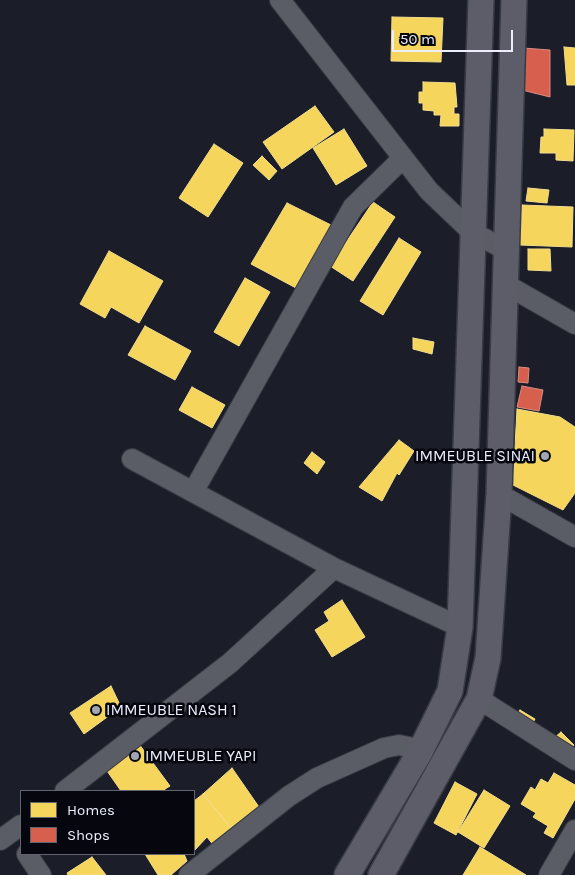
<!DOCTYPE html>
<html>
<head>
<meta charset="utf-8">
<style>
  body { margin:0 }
  #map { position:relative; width:575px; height:875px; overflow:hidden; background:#1b1e28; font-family:Karla,sans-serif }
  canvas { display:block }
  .legend { position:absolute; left:20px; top:790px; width:175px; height:65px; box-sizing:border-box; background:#05060e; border:1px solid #61636e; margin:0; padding:6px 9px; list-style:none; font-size:15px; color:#ebeffd }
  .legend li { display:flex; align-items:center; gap:10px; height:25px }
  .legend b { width:25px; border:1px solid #61636e }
  .scale { position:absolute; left:392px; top:30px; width:121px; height:22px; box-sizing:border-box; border:2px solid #ebeffd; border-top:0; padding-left:6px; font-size:15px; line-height:18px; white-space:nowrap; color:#ebeffd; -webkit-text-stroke:4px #05060e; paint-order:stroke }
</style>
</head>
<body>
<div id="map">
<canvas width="575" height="875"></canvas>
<ul class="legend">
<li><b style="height:14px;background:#f6d55c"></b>Homes</li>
<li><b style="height:14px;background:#d6604d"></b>Shops</li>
</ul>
<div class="scale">50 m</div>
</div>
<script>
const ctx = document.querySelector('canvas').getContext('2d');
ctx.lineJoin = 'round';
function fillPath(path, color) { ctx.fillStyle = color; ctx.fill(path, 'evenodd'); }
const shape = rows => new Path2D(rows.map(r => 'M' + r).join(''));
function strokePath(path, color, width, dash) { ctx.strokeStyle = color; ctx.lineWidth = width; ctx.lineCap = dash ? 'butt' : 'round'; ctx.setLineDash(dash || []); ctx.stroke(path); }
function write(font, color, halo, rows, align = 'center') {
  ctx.font = font + ' Karla,sans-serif'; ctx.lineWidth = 5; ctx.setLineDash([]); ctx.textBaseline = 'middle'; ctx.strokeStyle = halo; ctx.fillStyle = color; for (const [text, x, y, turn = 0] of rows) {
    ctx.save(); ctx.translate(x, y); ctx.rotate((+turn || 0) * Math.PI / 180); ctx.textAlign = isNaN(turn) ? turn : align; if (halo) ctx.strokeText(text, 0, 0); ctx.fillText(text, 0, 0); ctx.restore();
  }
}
const homes = shape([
  [392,17,443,18,441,62,391,61,392,17],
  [564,47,575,48,575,85,567,85,564,47],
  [423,82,455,83,457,107,454,107,454,114,459,114,459,126,440,126,441,115,434,115,434,111,423,110,423,103,419,103,419,92,423,92,423,82],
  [315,106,334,132,282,169,263,142,315,106],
  [344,129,367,166,336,185,313,148,344,129],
  [544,129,574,130,573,161,556,160,556,153,540,153,541,137,544,137,544,129],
  [214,144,243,163,208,217,179,198,214,144],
  [262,156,277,171,269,180,253,165,262,156],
  [528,188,549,190,547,203,526,201,528,188],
  [373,202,395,217,353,281,330,266,373,202],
  [287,203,333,226,296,288,251,264,287,203],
  [522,205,573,207,572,247,520,245,522,205],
  [399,238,421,252,383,315,360,301,399,238],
  [528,249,550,249,551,271,528,270,528,249],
  [109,251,163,281,139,323,111,307,105,318,80,304,109,251],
  [245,278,270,292,239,346,214,332,245,278],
  [145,326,191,351,175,380,128,355,145,326],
  [413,338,434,342,432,354,413,349,413,338],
  [192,387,225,405,212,428,179,410,192,387],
  [517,409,560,417,575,427,575,493,563,510,513,485,517,409],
  [399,440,414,451,399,475,397,473,382,501,359,487,399,440],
  [312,452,325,462,317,474,304,463,312,452],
  [342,600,365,637,332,657,315,630,329,621,324,612,342,600],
  [111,686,121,707,84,734,70,713,111,686],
  [520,710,535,719,530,728,514,718,520,710],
  [561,732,574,745,566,752,553,739,561,732],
  [139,744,170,786,162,791,121,791,105,768,139,744],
  [232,768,259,807,231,828,203,794,232,768],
  [554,773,575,785,575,799,553,838,544,833,548,826,533,817,536,813,521,804,531,787,535,790,541,779,548,783,554,773],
  [455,782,477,794,456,835,434,823,455,782],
  [484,790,510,806,484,848,458,832,484,790],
  [203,794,231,828,214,846,207,837,194,851,194,801,203,794],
  [480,847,526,875,463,875,480,847],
  [145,854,184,854,187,861,171,875,158,875,145,854],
  [92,857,106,875,68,875,67,873,92,857]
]);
fillPath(homes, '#f6d55c');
strokePath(homes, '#f3dd8c', 1);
const shops = shape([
  [523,48,550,50,550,97,522,90,523,48],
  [519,367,529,368,528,383,518,382,519,367],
  [522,386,543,390,539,411,517,407,522,386]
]);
fillPath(shops, '#d6604d');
strokePath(shops, '#dc8b82', 1);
const minor = shape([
  [280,0,429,191,472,232,506,250],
  [505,284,575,324],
  [132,459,334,568,460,627],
  [193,492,353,207,403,158],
  [499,494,575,537],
  [479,699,575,760],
  [65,791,230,663,334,568],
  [0,840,21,825],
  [27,854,41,875],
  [189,875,289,796,317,778,384,748,399,745,418,749,420,752],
  [549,875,575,830]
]);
const major = shape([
  [347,875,420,752,450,691,460,627,481,0],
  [381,875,479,699,488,658,499,494,514,0]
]);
strokePath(minor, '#383b44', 22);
strokePath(major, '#383b44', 28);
strokePath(minor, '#5a5d65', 20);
strokePath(major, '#5c5d69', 25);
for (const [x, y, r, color] of [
  [545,456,5,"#a2a6b2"],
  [96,710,5,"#a2a6b2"],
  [135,756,5,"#a2a6b2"]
]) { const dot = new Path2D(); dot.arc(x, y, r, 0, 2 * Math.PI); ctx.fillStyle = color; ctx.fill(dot); strokePath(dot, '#05060e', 2); }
write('16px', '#ebeffd', '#05060e', [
  ["IMMEUBLE SINAI",535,456,"right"],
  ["IMMEUBLE NASH 1",106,710],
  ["IMMEUBLE YAPI",145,756]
], 'left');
</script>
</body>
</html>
